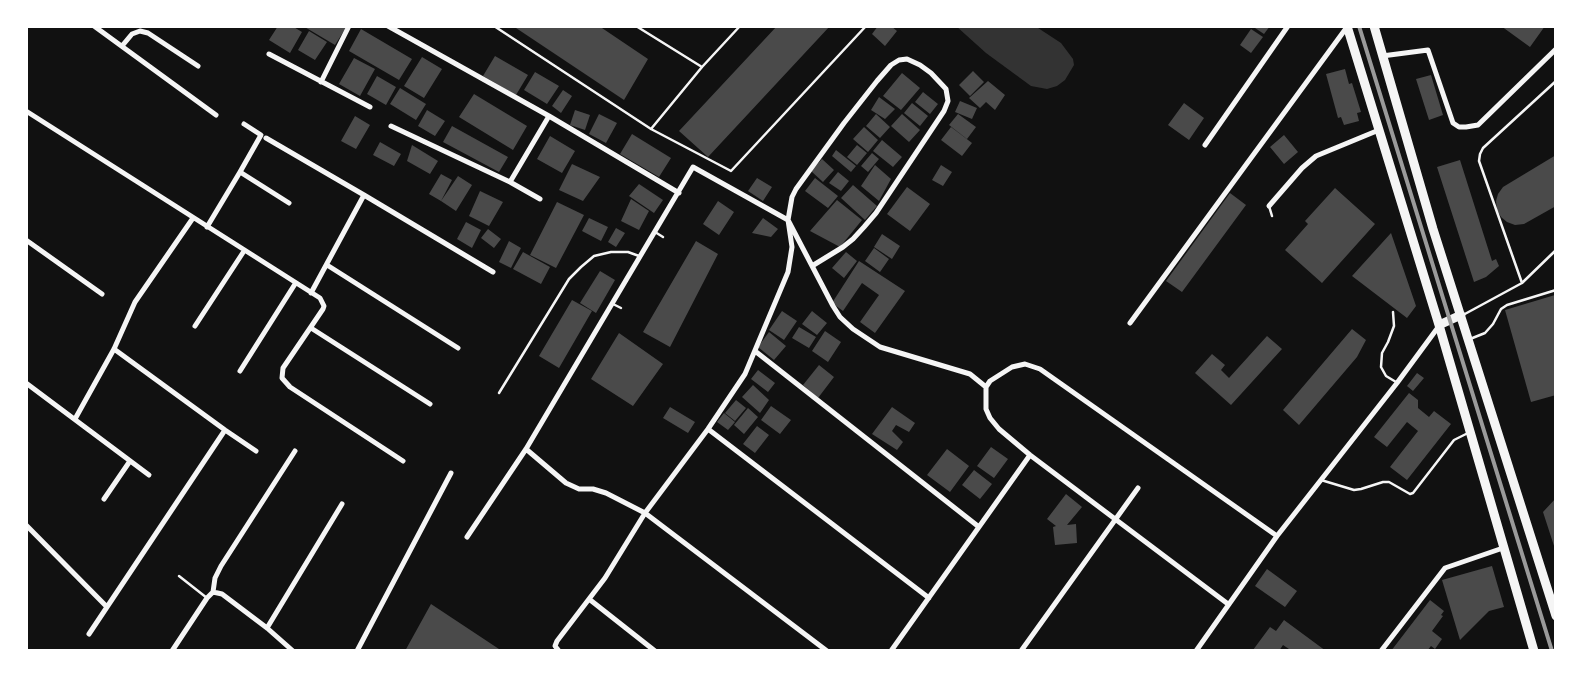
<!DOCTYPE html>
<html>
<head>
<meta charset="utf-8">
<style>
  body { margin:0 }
  #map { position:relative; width:1582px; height:677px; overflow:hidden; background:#111; font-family:"Archivo Narrow",sans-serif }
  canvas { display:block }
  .frame { position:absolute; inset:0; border:28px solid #fff; pointer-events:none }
</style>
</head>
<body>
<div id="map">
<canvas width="1582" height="677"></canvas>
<div class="frame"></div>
</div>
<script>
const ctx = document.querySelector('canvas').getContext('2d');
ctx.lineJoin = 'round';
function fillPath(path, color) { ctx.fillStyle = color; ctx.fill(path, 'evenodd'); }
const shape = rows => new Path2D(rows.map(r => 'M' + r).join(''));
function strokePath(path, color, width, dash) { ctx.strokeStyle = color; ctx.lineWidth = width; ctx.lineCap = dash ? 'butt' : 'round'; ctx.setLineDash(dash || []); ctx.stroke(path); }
fillPath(shape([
  [956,26,1035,26,1061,43,1073,59,1074,65,1065,80,1057,86,1047,89,1031,86,986,53]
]), '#333');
fillPath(shape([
  [278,26,292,26,302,32,290,53,269,40],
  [303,26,347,26,335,45],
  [513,26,599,26,648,59,624,100],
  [777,26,830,26,708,157,679,131],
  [878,26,891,26,897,31,885,46,872,34],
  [1252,26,1270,26,1264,34],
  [1501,26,1545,26,1530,47],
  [361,29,412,59,399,80,349,51],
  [1251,29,1263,37,1251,53,1240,45],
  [309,31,327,42,315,60,298,50],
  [495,56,528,75,516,95,483,76],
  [422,57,442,69,424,98,404,86],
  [354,58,375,69,360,96,339,84],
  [1345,69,1349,84,1352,83,1361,112,1357,113,1359,121,1344,125,1341,117,1338,118,1326,74],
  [973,71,984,82,970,96,959,85],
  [535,72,559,86,547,104,524,90],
  [902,73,920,88,901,110,883,96],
  [1431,75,1443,115,1429,120,1416,79],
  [377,76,396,87,386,105,367,94],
  [988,81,1005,95,995,110,986,102,980,108,969,98],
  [400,88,426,104,416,120,390,104],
  [563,90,572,96,561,113,552,106],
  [923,92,938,104,930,114,915,102],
  [474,94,527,126,513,150,459,117],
  [879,97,895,109,885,119,871,110],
  [960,101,977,108,972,119,955,112],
  [912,103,928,116,920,126,904,113],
  [1184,103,1204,118,1189,140,1168,125],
  [427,110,445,121,435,136,418,126],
  [575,110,590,115,585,130,570,125],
  [599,114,617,123,606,143,589,134],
  [876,114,890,127,880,138,866,126],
  [902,114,920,130,909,142,891,126],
  [958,114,976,127,967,139,949,125],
  [355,116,370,125,356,149,341,141],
  [452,126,508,157,499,172,443,142],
  [864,127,878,140,868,152,853,139],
  [951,127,972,143,962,156,941,140],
  [632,134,671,158,659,177,620,154],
  [1284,135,1298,152,1284,164,1270,147],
  [550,136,575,151,562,173,537,159],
  [882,140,902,157,893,167,873,151],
  [380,142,401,154,394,166,373,155],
  [412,145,438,161,430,174,407,161],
  [857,145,867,153,857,165,847,157],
  [836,150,856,166,851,172,832,156],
  [872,153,879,159,868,172,861,166],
  [1556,155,1556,206,1524,224,1515,225,1507,222,1501,217,1497,210,1496,201,1498,194,1503,187],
  [822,159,834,170,823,182,811,171],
  [1460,160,1492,261,1496,259,1499,266,1486,277,1474,282,1437,167],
  [572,164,600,177,583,201,559,190],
  [875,165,891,179,879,201,861,186],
  [941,165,952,172,943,186,932,180],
  [838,172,849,181,841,191,829,183],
  [441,174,452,180,441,201,429,194],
  [458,176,472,185,456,211,441,201],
  [757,178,772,187,763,201,748,191],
  [815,178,838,196,828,208,805,191],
  [639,184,663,200,654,213,629,196],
  [853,185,877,206,865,220,841,198],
  [907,187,930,204,910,231,887,214],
  [1335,188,1375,224,1322,283,1285,250,1308,224,1305,221],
  [480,191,503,202,489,226,469,216],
  [1230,193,1246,205,1182,292,1166,281],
  [631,199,649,211,639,230,621,221],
  [837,200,862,220,840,247,810,231],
  [718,201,734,212,719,235,703,224],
  [557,202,584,215,556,268,530,255],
  [589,218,608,227,601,241,582,231],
  [763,218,778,229,771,237,752,233],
  [466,222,481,230,472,248,457,239],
  [616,228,625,233,616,247,608,242],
  [488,229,501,239,494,248,481,238],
  [1391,233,1416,306,1407,318,1352,276],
  [882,234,900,246,892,259,874,247],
  [509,241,521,248,511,268,499,262],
  [696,241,718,254,670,347,643,332],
  [874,248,889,259,880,272,865,261],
  [523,252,550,267,541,284,513,269],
  [846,252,857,261,844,278,832,268],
  [859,261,905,291,875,333,860,322,879,295,862,283,843,311,832,303],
  [600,271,615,280,596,313,580,303],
  [1555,295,1556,395,1531,402,1505,310],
  [572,300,592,311,559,368,539,356],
  [782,311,797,321,784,340,769,330],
  [812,311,827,323,817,335,802,324],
  [799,327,816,337,809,348,792,338],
  [1352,329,1366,340,1357,357,1299,425,1283,410],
  [825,331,841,342,828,362,812,351],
  [769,332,786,346,774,360,758,347],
  [619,333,663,364,633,406,591,379],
  [1267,336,1282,349,1231,405,1195,373,1212,354,1225,365,1221,370,1229,378],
  [819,365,834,377,818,398,803,385],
  [758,370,775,383,768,392,751,379],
  [1417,373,1424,378,1413,391,1407,386],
  [753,385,769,400,760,413,742,397],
  [1409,393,1418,400,1418,408,1429,417,1434,411,1451,424,1407,480,1390,467,1418,431,1407,422,1387,447,1374,437],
  [736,400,746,408,735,421,725,413],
  [771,406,791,420,780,434,761,420],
  [670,407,695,422,688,433,663,418],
  [892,407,915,423,909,432,896,425,892,431,903,442,897,450,872,434],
  [748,408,758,417,744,434,734,425],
  [724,413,735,422,728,430,717,422],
  [757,426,769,435,755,453,743,444],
  [991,447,1008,459,994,478,977,466],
  [947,449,969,466,950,492,927,475],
  [974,470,992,484,980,499,962,485],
  [1066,494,1082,507,1067,525,1076,524,1077,543,1055,545,1053,527,1056,526,1047,519],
  [1556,498,1556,549,1555,549,1543,512],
  [1492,566,1504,607,1489,611,1460,640,1442,580],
  [1267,569,1297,591,1285,607,1255,586],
  [1430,600,1444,611,1441,615,1443,616,1432,631,1442,639,1435,649,1431,646,1427,651,1391,651],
  [431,604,502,651,405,651],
  [1284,620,1326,651,1292,651,1283,645,1279,651,1253,650,1270,627,1276,631]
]), '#4a4a4a');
strokePath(shape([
  [494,26,651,129,731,171,866,26],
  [636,26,702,67],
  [651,129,702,67,740,26],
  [1269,206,1272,216],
  [655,232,663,237],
  [1522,283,1479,161,1480,154,1483,148,1556,81],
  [613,304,621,308],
  [1393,312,1394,326,1388,342,1382,353,1381,367,1386,376,1396,382],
  [1463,315,1522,283,1556,250],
  [1470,339,1485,333,1493,324,1501,309,1507,305,1556,290],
  [499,393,569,279,581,267,594,256,611,252,628,252,639,256],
  [1321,480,1354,490,1361,489,1383,482,1389,482,1410,494,1413,493,1454,440,1468,433],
  [179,576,207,598]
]), '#f5f5f5', 2.5);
strokePath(shape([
  [94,26,216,115],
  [388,26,549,116,679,193],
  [122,46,132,34,140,31,148,33,198,66],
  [269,54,370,107],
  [1382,56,1428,50,1453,123,1459,127,1466,127,1478,125,1556,49],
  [321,82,349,26],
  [26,111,320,298,324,306,323,309,283,368,282,378,290,387,403,461],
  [244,124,261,135,240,172,289,203],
  [391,126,510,182,540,199],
  [266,138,364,195],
  [1205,145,1288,26],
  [510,182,549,116],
  [1269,206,1302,168,1316,156,1379,130],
  [207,227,240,172],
  [26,240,102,294],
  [327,265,458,348],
  [311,293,364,195,493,272],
  [1130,323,1347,27],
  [195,326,244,251],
  [311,328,430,404],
  [114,349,225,430,256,451],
  [755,351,979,527],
  [240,371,295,284],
  [26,383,149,475],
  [986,387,990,381,1012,367,1025,364,1040,369,1277,536],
  [986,387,986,409,990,418,999,429,1030,455,1228,604],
  [75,419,114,349,135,302,193,218],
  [708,429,929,598],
  [526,449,566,483,579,489,593,489,606,493,645,513,827,651],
  [104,499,130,461],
  [26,525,107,607],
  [467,537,526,449,693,167,788,220,833,306,840,317,853,329,880,347,970,374,986,387],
  [213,592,215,578,221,566,295,451],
  [213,592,222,594,267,628,293,651],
  [589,599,655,651],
  [267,628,342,504],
  [89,634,225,430],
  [172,651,207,598,213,592],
  [357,651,451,473],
  [559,651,555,646,557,641,605,578,645,513,708,429,745,374,788,272,792,247,788,220,792,197,796,189,844,123,877,81,891,65,899,60,907,59,920,65,931,73,946,89,948,101,944,111,876,213,864,227,853,239,843,247,812,266],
  [891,651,1030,455],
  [1021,651,1138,488],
  [1196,651,1277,536,1397,383,1439,326],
  [1381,651,1445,568,1503,548]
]), '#f5f5f5', 5);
strokePath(shape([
  [1347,26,1439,325,1534,651],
  [1374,26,1433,229,1556,616],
  [1439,325,1461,315]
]), '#f5f5f5', 9);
strokePath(shape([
  [1359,26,1552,651]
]), '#9a9a9a', 4);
</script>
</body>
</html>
